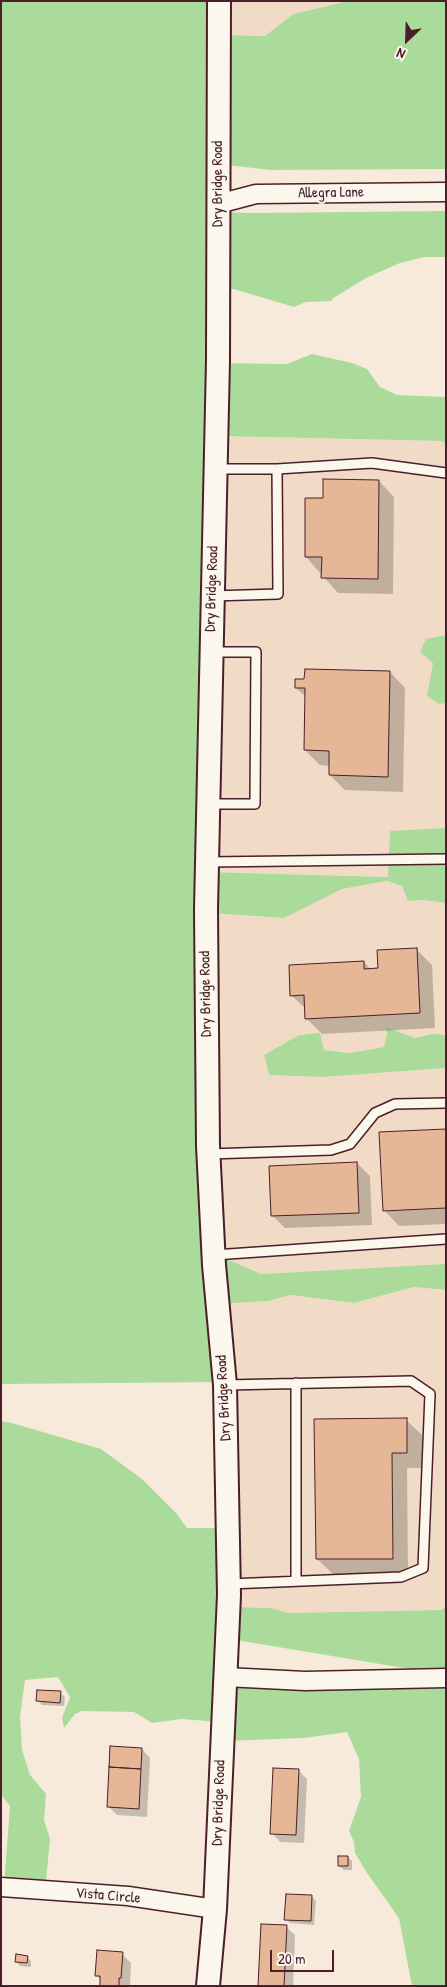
<!DOCTYPE html>
<html>
<head>
<meta charset="utf-8">
<style>
  body { margin:0 }
  #map { position:relative; width:447px; height:1987px; overflow:hidden; background:#f7eadb; font-family:"Patrick Hand",sans-serif }
  canvas { display:block }
  .frame { position:absolute; inset:0; border:2px solid #4a1f2b; pointer-events:none }
  .north { position:absolute; left:382px; top:15px; width:50px; height:50px; -webkit-text-stroke:4px #fbf7ec; paint-order:stroke; rotate:204deg; font-size:14px; font-weight:700; line-height:20px; text-align:center; color:#4a1f2b }
  .north::after { content:''; display:block; margin:auto; width:18px; height:22px; background:#4a1f2b; clip-path:polygon(50% 0,100% 100%,50% 72%,0 100%) }
  .scale { position:absolute; left:270px; top:1950px; width:64px; height:22px; box-sizing:border-box; border:2px solid #4a1f2b; border-top:0; padding-left:6px; font-size:15px; line-height:18px; white-space:nowrap; color:#4a1f2b; -webkit-text-stroke:4px #fbf7ec; paint-order:stroke }
</style>
</head>
<body>
<div id="map">
<canvas width="447" height="1987"></canvas>
<div class="frame"></div>
<div class="north">N</div>
<div class="scale">20 m</div>
</div>
<script>
const ctx = document.querySelector('canvas').getContext('2d');
ctx.lineJoin = 'round';
function fillPath(path, color) { ctx.fillStyle = color; ctx.fill(path, 'evenodd'); }
const shape = rows => new Path2D(rows.map(r => 'M' + r).join(''));
function strokePath(path, color, width, dash) { ctx.strokeStyle = color; ctx.lineWidth = width; ctx.lineCap = dash ? 'butt' : 'round'; ctx.setLineDash(dash || []); ctx.stroke(path); }
function write(font, color, halo, rows, align = 'center') {
  ctx.font = font + ' "Patrick Hand",sans-serif'; ctx.lineWidth = 4; ctx.setLineDash([]); ctx.textBaseline = 'middle'; ctx.strokeStyle = halo; ctx.fillStyle = color; for (const [text, x, y, turn = 0] of rows) {
    ctx.save(); ctx.translate(x, y); ctx.rotate((+turn || 0) * Math.PI / 180); ctx.textAlign = isNaN(turn) ? turn : align; if (halo) ctx.strokeText(text, 0, 0); ctx.fillText(text, 0, 0); ctx.restore();
  }
}
fillPath(shape([
  [220,1,348,1,293,14,266,36,222,35],
  [219,436,441,441,446,444,446,635,426,639,434,663,439,704,446,703,446,828,390,831,388,877,207,872],
  [387,881,402,886,408,901,423,900,446,903,446,1035,432,1034,415,1038,387,1027,387,1034,384,1047,349,1053,324,1050,320,1033,300,1035,264,1056,269,1075,323,1077,446,1068,446,1264,261,1274,224,1258,216,1259,214,914,284,918,342,889],
  [414,1287,446,1290,446,1606,441,1610,288,1613,271,1608,231,1607,219,1304,269,1301,290,1295,354,1303]
]), '#f2dbc6');
fillPath(shape([
  [1,1,220,1,222,35,265,36,293,14,348,1,446,1,446,169,271,170,218,164,220,212,253,213,446,211,446,257,424,257,400,263,366,278,332,299,332,301,306,302,294,307,234,289,219,290,217,363,287,364,312,354,352,363,367,369,380,387,397,395,446,397,446,444,441,441,219,436,207,872,388,877,390,831,446,828,446,903,423,900,408,901,402,886,387,881,342,889,284,918,208,913,224,1258,261,1274,446,1264,446,1290,414,1287,354,1303,290,1295,269,1301,219,1304,219,1382,1,1384],
  [446,635,446,703,439,704,427,696,433,663,420,652,426,639],
  [386,1027,415,1038,432,1034,446,1035,446,1068,323,1077,269,1075,264,1055,299,1035,320,1033,324,1050,349,1053,384,1047,387,1034],
  [1,1421,12,1423,101,1449,142,1479,176,1513,187,1528,228,1528,231,1607,271,1608,288,1613,441,1610,446,1606,446,1675,230,1639,226,1677,446,1681,446,1986,412,1986,399,1918,367,1873,355,1853,354,1842,349,1831,361,1797,359,1759,347,1732,304,1738,224,1741,221,1722,181,1719,152,1723,134,1712,82,1711,75,1714,64,1728,62,1718,70,1697,58,1677,25,1680,20,1717,22,1750,30,1775,46,1794,44,1820,50,1839,45,1891,4,1886,10,1806,1,1795]
]), '#abdb9b');
fillPath(shape([
  [379,481,394,497,393,594,338,593,306,557,324,499],
  [390,672,405,688,403,792,345,790,330,775,330,766,320,765,305,750,306,697,296,688,306,680],
  [416,949,432,965,435,1028,322,1034,306,1018,306,1009,291,995,364,962,371,970,379,970],
  [446,1130,446,1224,399,1226,384,1210],
  [357,1163,370,1176,372,1225,285,1228,273,1216],
  [406,1420,422,1435,422,1468,407,1468,408,1574,333,1574,317,1559],
  [60,1693,65,1697,64,1706,42,1705,38,1700],
  [142,1749,150,1758,147,1817,117,1815,108,1806],
  [298,1770,307,1779,304,1843,280,1842,272,1833],
  [348,1857,352,1861,352,1870,344,1870,339,1866],
  [312,1897,316,1901,314,1925,290,1923,286,1919],
  [286,1927,295,1935,293,1986,260,1986],
  [122,1954,131,1963,130,1986,101,1986,101,1980,96,1975],
  [27,1957,31,1961,31,1967,20,1966,16,1961]
]), '#0003');
const building = shape([
  [323,479,379,480,378,579,321,578,322,557,305,557,305,498,323,498,323,479],
  [305,669,390,671,388,777,329,775,329,751,304,750,305,688,295,688,295,679,304,679,305,669],
  [417,948,420,1013,305,1019,304,995,290,996,289,965,364,961,364,969,378,968,377,950,417,948],
  [446,1129,446,1208,383,1211,379,1132,446,1129],
  [357,1162,359,1213,271,1216,269,1166,357,1162],
  [407,1418,407,1453,392,1453,393,1559,316,1559,314,1419,407,1418],
  [37,1690,61,1691,60,1703,36,1701,37,1690],
  [110,1746,142,1748,141,1769,109,1767,110,1746],
  [109,1767,141,1769,139,1809,107,1807,109,1767],
  [273,1768,299,1769,296,1835,270,1834,273,1768],
  [338,1856,348,1856,348,1866,338,1866,338,1856],
  [286,1894,312,1895,311,1921,284,1920,286,1894],
  [261,1924,287,1925,284,1986,258,1986,261,1924],
  [97,1950,123,1952,121,1978,119,1978,119,1986,100,1986,100,1976,95,1976,97,1950],
  [16,1954,28,1956,27,1963,15,1962,16,1954]
]);
fillPath(building, '#e5b796');
strokePath(building, '#4a1f2b', 1);
const service = shape([
  [215,469,277,469,372,463,446,473],
  [212,596,278,594,277,469],
  [208,804,255,804,256,652,213,652],
  [209,862,446,859],
  [209,1154,331,1150,350,1144,375,1113,395,1104,446,1103],
  [214,1255,446,1239],
  [296,1383,296,1581],
  [226,1385,411,1381,430,1394,423,1568,401,1577,229,1584]
]);
const minor = shape([
  [218,204,256,194,446,192],
  [225,1677,305,1681,446,1678],
  [1,1887,128,1896,215,1909]
]);
const tertiary = shape([
  [208,1986,215,1909,229,1595,225,1385,214,1265,208,1146,206,909,218,360,219,1]
]);
strokePath(service, '#4a1f2b', 12);
strokePath(minor, '#4a1f2b', 21);
strokePath(tertiary, '#4a1f2b', 26);
strokePath(service, '#fbf7ec', 9);
strokePath(minor, '#fbf7ec', 18);
strokePath(tertiary, '#fbf7ec', 22);
write('15px', '#4a1f2b', '#fbf7ec', [
  ["Dry Bridge Road",218,184,-90],
  ["Allegra Lane",331,193,-1],
  ["Dry Bridge Road",212,589,-88],
  ["Dry Bridge Road",206,994,-91],
  ["Dry Bridge Road",224,1398,-93],
  ["Dry Bridge Road",219,1803,-88],
  ["Vista Circle",108,1896,5]
]);
</script>
</body>
</html>
